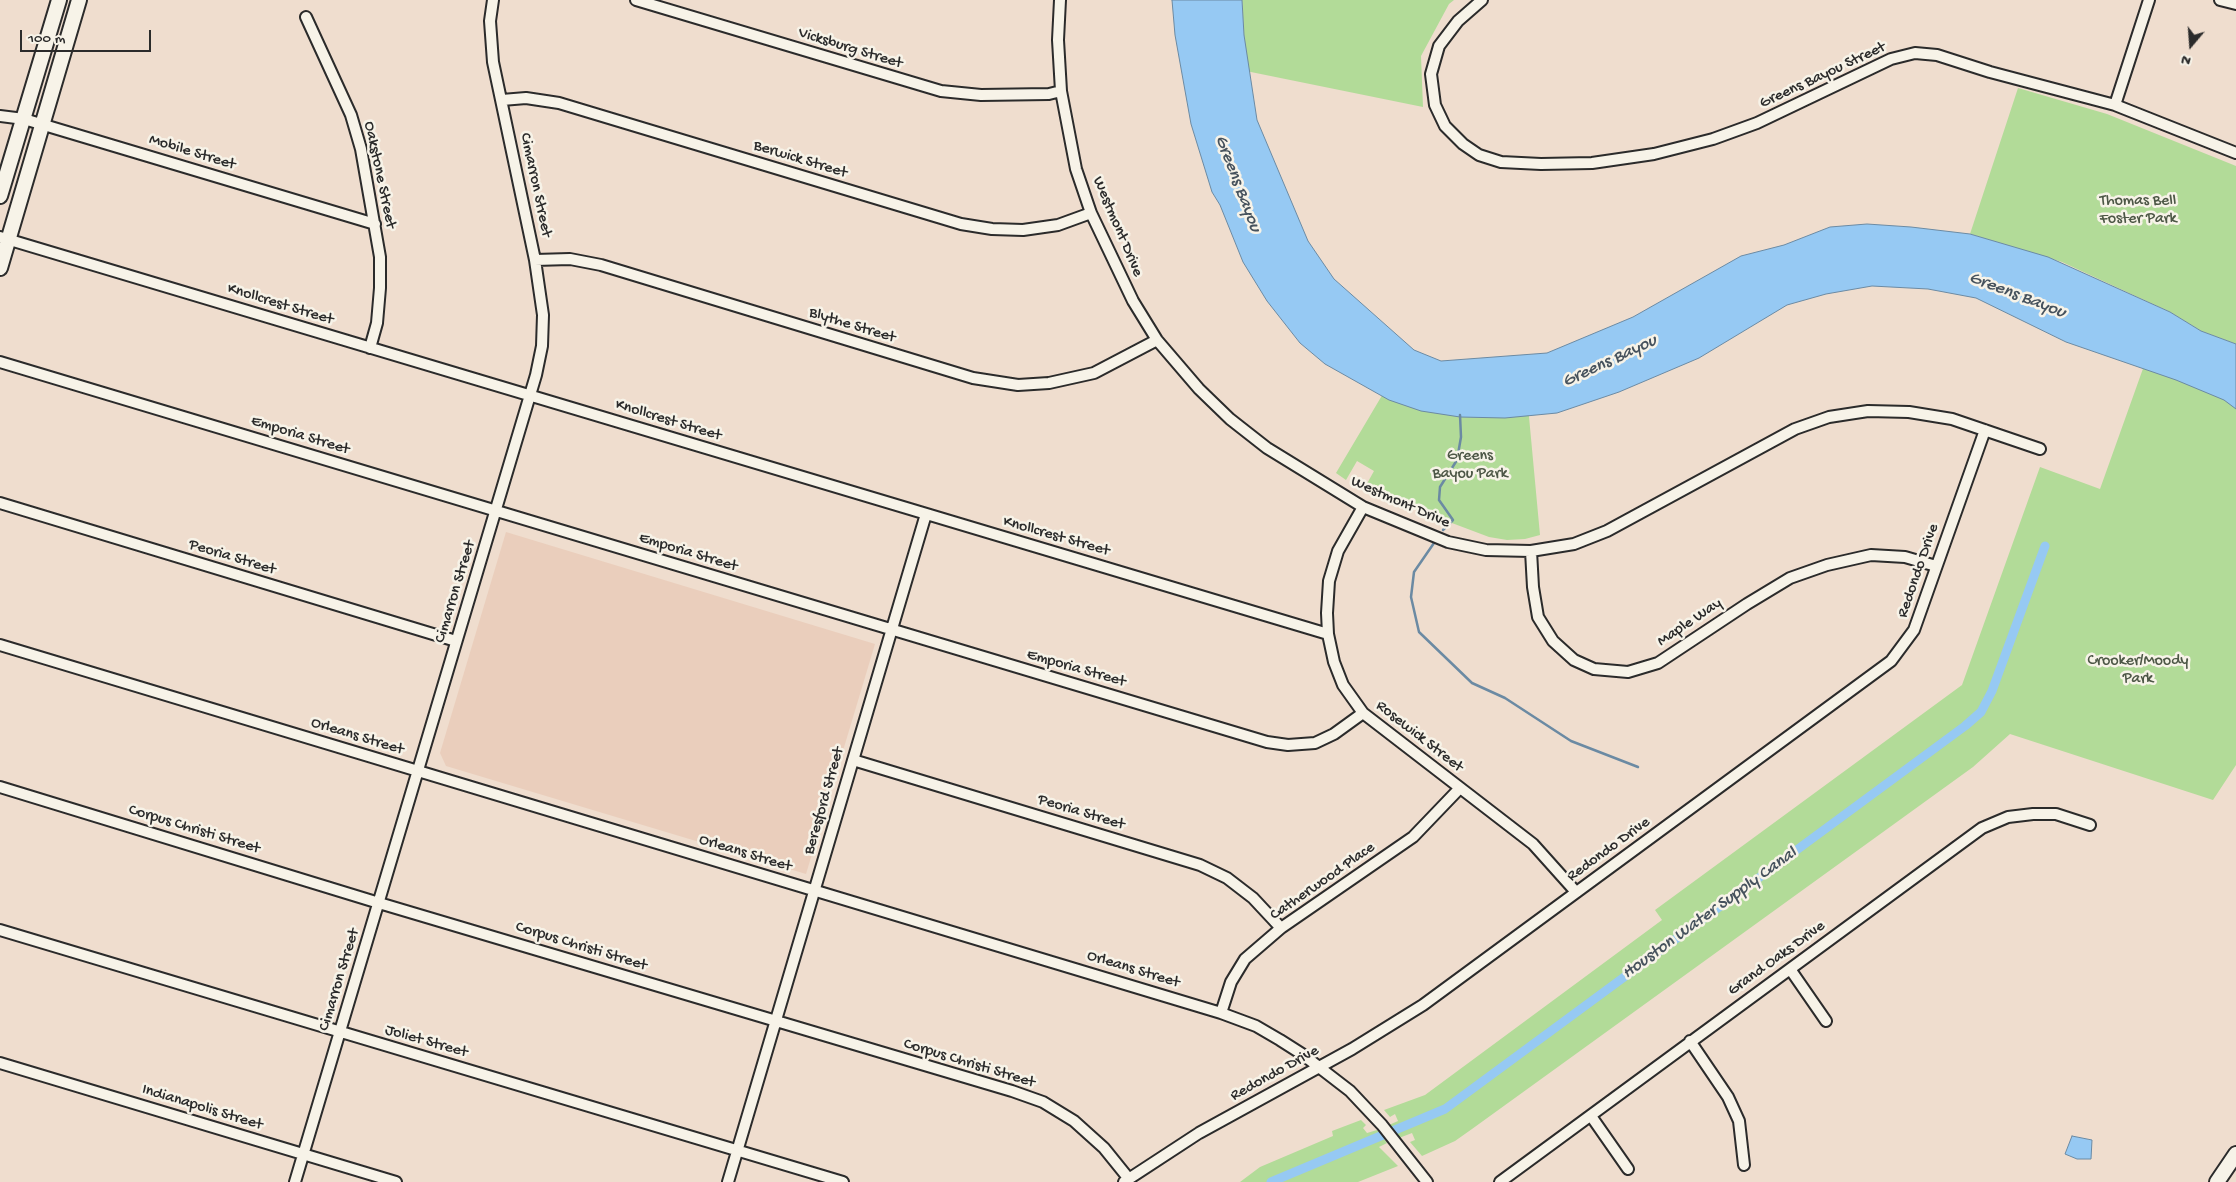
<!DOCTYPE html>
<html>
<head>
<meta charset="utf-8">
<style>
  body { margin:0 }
  #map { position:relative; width:2236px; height:1182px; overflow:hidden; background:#efddce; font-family:"Gochi Hand",sans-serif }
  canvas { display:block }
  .north { position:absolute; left:2166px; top:20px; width:50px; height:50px; -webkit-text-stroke:4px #f7f3e8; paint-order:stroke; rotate:198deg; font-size:14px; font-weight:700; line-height:20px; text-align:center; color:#2b2b2b }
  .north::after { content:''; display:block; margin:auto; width:18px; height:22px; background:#2b2b2b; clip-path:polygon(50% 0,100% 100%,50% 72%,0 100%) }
  .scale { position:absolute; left:20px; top:30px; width:131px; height:22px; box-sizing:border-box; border:2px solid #2b2b2b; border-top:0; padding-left:6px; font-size:15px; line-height:18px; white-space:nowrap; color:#2b2b2b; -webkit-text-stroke:4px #f7f3e8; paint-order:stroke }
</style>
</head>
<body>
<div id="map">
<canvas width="2236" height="1182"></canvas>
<div class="north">N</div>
<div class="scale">100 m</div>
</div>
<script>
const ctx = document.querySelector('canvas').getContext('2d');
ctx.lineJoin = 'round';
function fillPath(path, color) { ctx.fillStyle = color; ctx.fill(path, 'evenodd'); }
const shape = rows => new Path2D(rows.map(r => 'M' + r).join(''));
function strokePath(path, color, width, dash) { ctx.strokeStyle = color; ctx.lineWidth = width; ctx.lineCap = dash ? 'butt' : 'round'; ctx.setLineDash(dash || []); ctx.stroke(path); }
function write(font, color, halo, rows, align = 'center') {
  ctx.font = font + ' "Gochi Hand",sans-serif'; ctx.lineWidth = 5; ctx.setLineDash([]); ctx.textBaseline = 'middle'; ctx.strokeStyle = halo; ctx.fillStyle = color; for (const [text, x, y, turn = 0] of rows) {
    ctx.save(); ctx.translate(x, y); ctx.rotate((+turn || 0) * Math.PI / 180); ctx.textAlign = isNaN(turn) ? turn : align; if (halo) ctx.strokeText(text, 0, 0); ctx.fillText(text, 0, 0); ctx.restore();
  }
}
fillPath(shape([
  [506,532,875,644,806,874,446,766,440,753]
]), '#eacebc');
fillPath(shape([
  [1242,0,1454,0,1449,4,1421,56,1423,107,1246,71],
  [2018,88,2107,114,2236,166,2236,344,2201,331,2170,312,2062,262,1970,234],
  [2145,363,2236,404,2236,765,2213,800,2010,734,1973,767,1472,1129,1455,1141,1422,1156,1410,1142,1415,1140,1412,1133,1399,1138,1389,1125,1398,1121,1395,1114,1390,1117,1384,1110,1425,1095,1662,920,1655,910,1962,685,2040,467,2100,489],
  [1387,387,1528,406,1540,535,1525,539,1507,540,1489,537,1391,500,1364,489,1374,471,1357,461,1346,480,1336,473],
  [1361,1120,1366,1125,1363,1128,1367,1133,1377,1130,1387,1143,1379,1147,1398,1166,1358,1182,1240,1182,1260,1167,1333,1136,1332,1131]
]), '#b2db98');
const water = shape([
  [1172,0,1242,0,1244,35,1257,120,1308,241,1334,279,1414,350,1441,361,1547,353,1633,317,1741,256,1784,245,1830,227,1867,224,1911,227,1970,234,2048,257,2170,312,2201,331,2236,344,2236,409,2224,400,2176,380,2066,342,1976,298,1928,289,1872,286,1826,294,1787,305,1699,358,1619,392,1557,413,1505,418,1460,417,1421,411,1389,400,1325,364,1300,343,1267,301,1243,262,1220,205,1212,192,1191,124,1175,35,1172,0],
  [2072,1136,2092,1140,2091,1159,2077,1159,2065,1154,2072,1136]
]);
fillPath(water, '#96c9f3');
strokePath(water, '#6b8aa3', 1);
strokePath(shape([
  [1443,530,1453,520,1439,500,1440,487,1457,460,1461,437,1460,415],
  [1434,543,1414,572,1411,597,1419,632,1472,683,1505,698,1571,741,1638,767]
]), '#6b8aa3', 2.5);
strokePath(shape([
  [1271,1182,1445,1109,1965,726,1981,712,1992,691,2045,546]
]), '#96c9f3', 9);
const minor = shape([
  [636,0,941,91,981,95,1049,94,1061,91],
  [1060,0,1058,40,1061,91,1076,169,1091,213,1133,301,1157,340,1199,389,1230,419,1267,448,1363,507,1448,542,1486,550,1531,551,1574,544,1607,531,1795,429,1829,417,1868,411,1909,412,1952,419,2040,449],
  [1482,0,1458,21,1439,46,1431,74,1435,105,1445,126,1463,144,1479,155,1501,162,1541,164,1592,163,1654,154,1713,139,1757,123,1891,59,1915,53,1937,55,1990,72,2115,105,2236,153],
  [2220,0,2236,4],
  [306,17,351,115,361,149,380,257,380,288,377,323,370,348],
  [502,100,526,98,559,103,961,224,992,229,1023,230,1058,225,1091,213],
  [2115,105,2149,0],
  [0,116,24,119,375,224],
  [0,237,1328,634],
  [535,260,570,259,601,265,973,378,1018,385,1049,383,1094,373,1157,340],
  [0,362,1267,742,1288,745,1315,743,1334,734,1363,713],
  [0,503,456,641],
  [1363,507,1338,551,1329,581,1327,613,1328,634,1334,662,1343,685,1363,713,1533,844,1576,892],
  [1531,551,1533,587,1538,617,1553,641,1574,660,1594,669,1628,672,1658,663,1747,604,1790,578,1827,565,1871,555,1905,557,1936,566],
  [0,645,1221,1013,1256,1026,1280,1040,1302,1054,1350,1091,1382,1125,1427,1182],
  [853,760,1200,865,1227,878,1253,898,1281,928],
  [0,787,379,903,1012,1091,1043,1102,1074,1121,1104,1148,1129,1179],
  [0,930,843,1182],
  [1790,969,1826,1021],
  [1221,1013,1231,982,1245,959,1281,928,1413,837,1460,788],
  [1690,1041,1728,1097,1739,1121,1744,1165],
  [0,1063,396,1182],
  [1591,1116,1628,1169],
  [295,1182,536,375,542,346,543,315,535,260,493,62,490,21,493,0],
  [728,1182,926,514],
  [1124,1182,1199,1133,1352,1049,1423,1005,1891,661,1914,630,1985,430],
  [1500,1182,1982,828,2008,817,2033,814,2056,814,2090,825]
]);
const secondary = shape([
  [0,196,59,0],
  [0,268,79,0],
  [2217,1182,2236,1154]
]);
strokePath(minor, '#2b2b2b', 14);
strokePath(secondary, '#2b2b2b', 18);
strokePath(minor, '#f7f3e8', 10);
strokePath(secondary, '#f7f3e8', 14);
write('16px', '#2b2b2b', '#f7f3e8', [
  ["Vicksburg Street",850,49,17],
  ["Greens Bayou Street",1823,76,-25],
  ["Mobile Street",192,153,17],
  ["Berwick Street",800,160,17],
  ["Oakstone Street",379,175,78],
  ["Cimarron Street",535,185,78],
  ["Westmont Drive",1117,227,67],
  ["Knollcrest Street",280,305,17],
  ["Blythe Street",852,326,17],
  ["Knollcrest Street",668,421,17],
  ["Emporia Street",300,436,17],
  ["Westmont Drive",1400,503,24],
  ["Knollcrest Street",1056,537,16],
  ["Emporia Street",688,553,17],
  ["Peoria Street",232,558,17],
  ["Redondo Drive",1919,571,-71],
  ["Cimarron Street",456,592,-73],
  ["Maple Way",1690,623,-34],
  ["Emporia Street",1076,669,16],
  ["Orleans Street",357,737,17],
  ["Rosewick Street",1419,737,38],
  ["Beresford Street",825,801,-74],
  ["Peoria Street",1081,813,17],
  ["Corpus Christi Street",194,830,17],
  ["Redondo Drive",1609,850,-36],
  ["Orleans Street",745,854,17],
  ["Catherwood Place",1323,882,-35],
  ["Corpus Christi Street",581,947,17],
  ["Grand Oaks Drive",1777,959,-36],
  ["Orleans Street",1133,970,17],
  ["Cimarron Street",340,980,-73],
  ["Joliet Street",426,1042,16],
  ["Corpus Christi Street",969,1064,17],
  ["Redondo Drive",1275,1074,-29],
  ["Indianapolis Street",202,1108,17]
]);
write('16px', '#4d5746', '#f7f3e8', [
  ["Thomas Bell",2138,202],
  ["Foster Park",2138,220],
  ["Greens",1470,457],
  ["Bayou Park",1470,475],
  ["Crooker/Moody",2138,662],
  ["Park",2138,680]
]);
write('italic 18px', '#46525d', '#f7f3e8', [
  ["Greens Bayou",1237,184,69],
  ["Greens Bayou",2017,296,21],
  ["Greens Bayou",1610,362,-25],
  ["Houston Water Supply Canal",1710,914,-36]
]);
</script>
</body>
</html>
